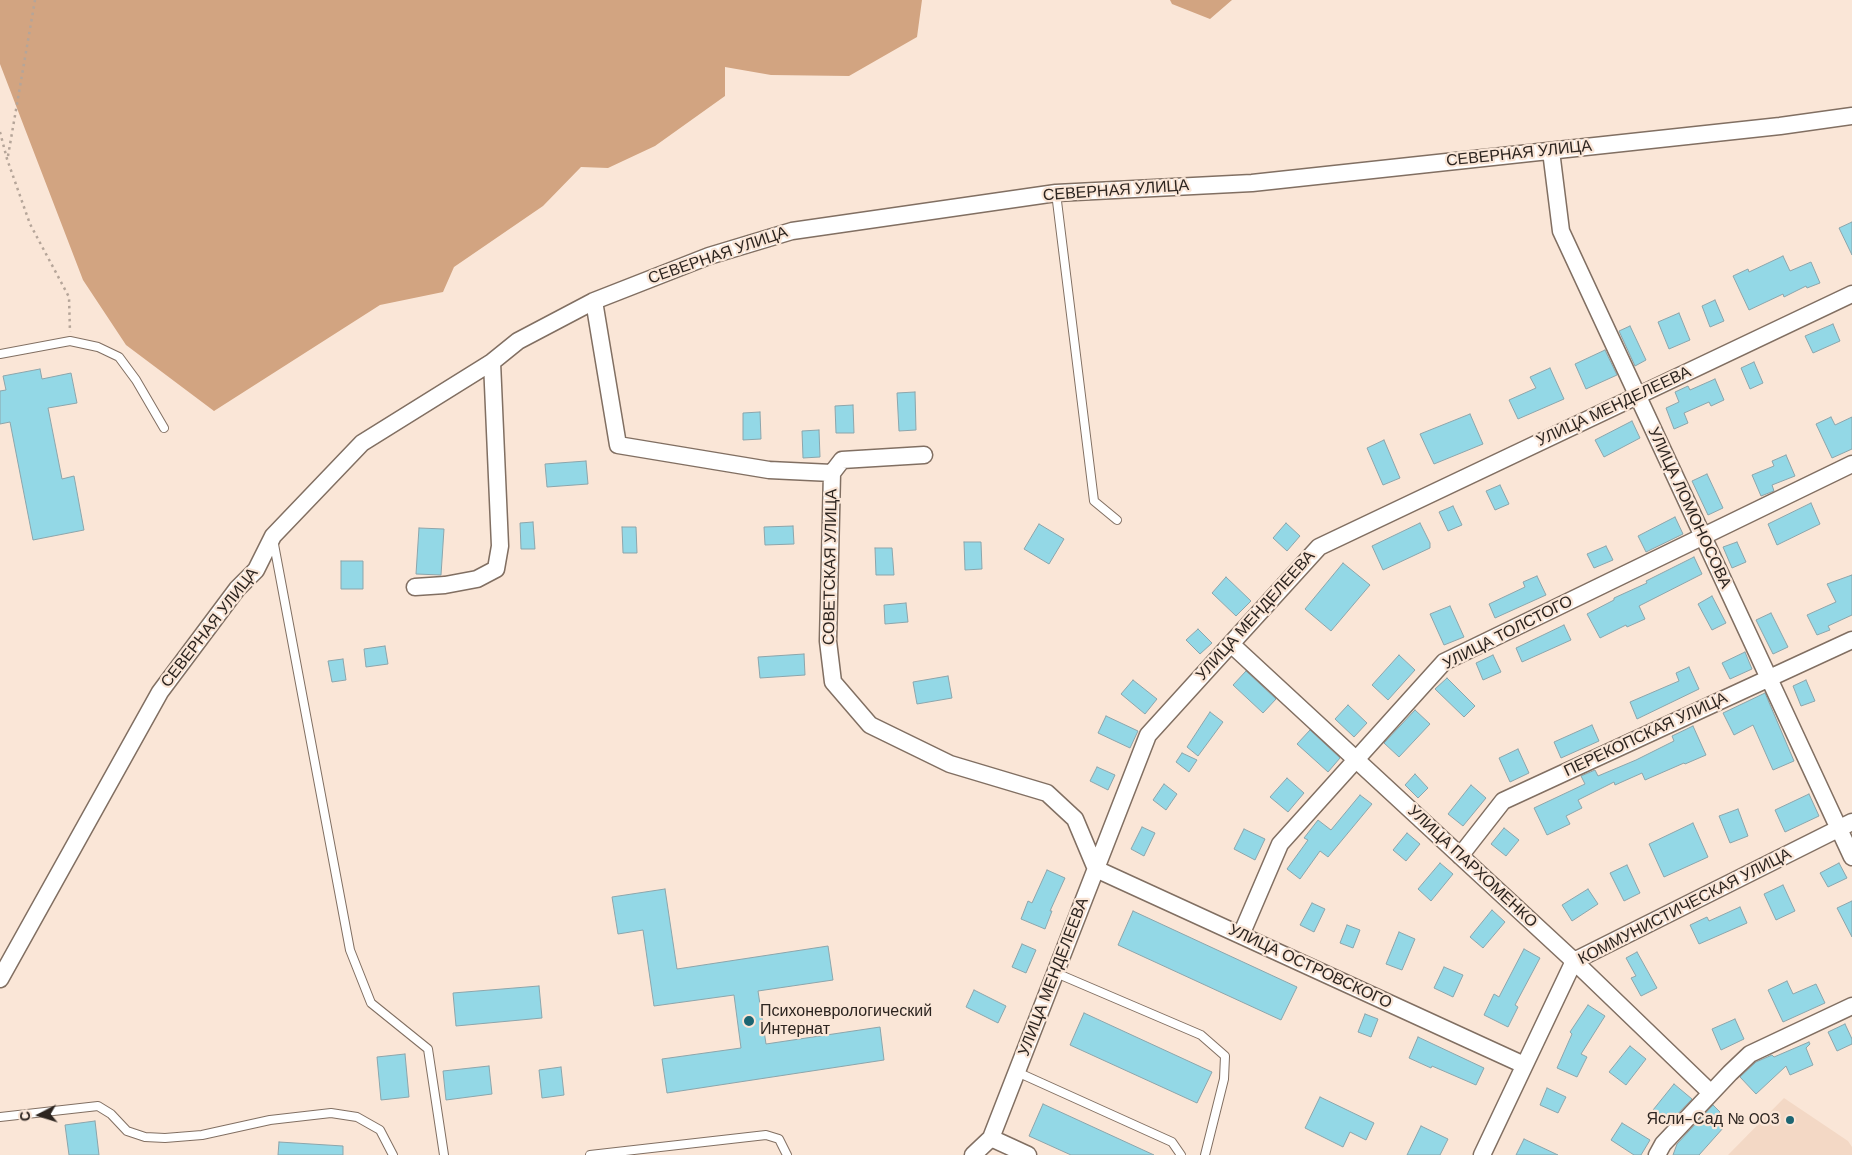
<!DOCTYPE html>
<html>
<head>
<meta charset="utf-8">
<style>
  body { margin:0 }
  #map { position:relative; width:1852px; height:1155px; overflow:hidden; background:#fae6d7; font-family:"DM Sans",sans-serif }
  canvas { display:block }
  .north { position:absolute; left:15px; top:1090px; width:50px; height:50px; -webkit-text-stroke:4px #fae6d7; paint-order:stroke; rotate:265deg; font-size:14px; font-weight:700; line-height:20px; text-align:center; color:#2d2520 }
  .north::after { content:''; display:block; margin:auto; width:18px; height:22px; background:#2d2520; clip-path:polygon(50% 0,100% 100%,50% 72%,0 100%) }
</style>
</head>
<body>
<div id="map">
<canvas width="1852" height="1155"></canvas>
<div class="north">С</div>
</div>
<script>
const ctx = document.querySelector('canvas').getContext('2d');
ctx.lineJoin = 'round';
function fillPath(path, color) { ctx.fillStyle = color; ctx.fill(path, 'evenodd'); }
const shape = rows => new Path2D(rows.map(r => 'M' + r).join(''));
function strokePath(path, color, width, dash) { ctx.strokeStyle = color; ctx.lineWidth = width; ctx.lineCap = dash ? 'butt' : 'round'; ctx.setLineDash(dash || []); ctx.stroke(path); }
function write(font, color, halo, rows, align = 'center') {
  ctx.font = font + ' "DM Sans",sans-serif'; ctx.lineWidth = 4.5; ctx.setLineDash([]); ctx.textBaseline = 'middle'; ctx.strokeStyle = halo; ctx.fillStyle = color; for (const [text, x, y, turn = 0] of rows) {
    ctx.save(); ctx.translate(x, y); ctx.rotate((+turn || 0) * Math.PI / 180); ctx.textAlign = isNaN(turn) ? turn : align; if (halo) ctx.strokeText(text, 0, 0); ctx.fillText(text, 0, 0); ctx.restore();
  }
}
fillPath(shape([
  [1784,1098,1848,1141,1852,1147,1852,1155,1728,1155]
]), '#f3d8c5');
fillPath(shape([
  [0,0,922,0,917,37,849,76,771,75,725,67,725,96,655,146,608,168,581,167,543,206,454,267,443,292,380,305,214,411,126,345,83,280,0,64],
  [1170,0,1232,0,1210,19,1172,4]
]), '#d2a481');
const building = shape([
  [1852,222,1852,255,1839,228,1852,222],
  [1783,256,1790,271,1811,262,1820,283,1807,288,1806,286,1784,297,1783,294,1749,310,1733,276,1748,269,1749,272,1783,256],
  [1715,300,1724,321,1710,327,1702,306,1715,300],
  [1679,313,1690,340,1669,349,1658,322,1679,313],
  [1833,324,1840,341,1813,353,1805,336,1833,324],
  [1630,326,1646,360,1635,366,1619,331,1630,326],
  [1605,350,1617,375,1586,389,1575,364,1605,350],
  [1754,362,1763,383,1750,389,1741,368,1754,362],
  [1550,368,1564,399,1518,419,1509,400,1536,388,1530,377,1550,368],
  [40,369,42,379,71,373,77,403,48,408,62,479,74,476,84,530,33,540,10,422,0,424,0,391,6,390,3,376,40,369],
  [1715,379,1724,400,1711,406,1709,402,1684,413,1688,423,1674,429,1666,408,1679,402,1675,392,1688,386,1690,390,1715,379],
  [915,392,916,430,899,431,897,393,915,392],
  [853,405,854,433,836,433,835,406,853,405],
  [760,412,761,439,743,440,743,413,760,412],
  [1470,414,1483,444,1434,464,1420,434,1470,414],
  [1831,417,1835,425,1852,417,1852,449,1832,458,1816,424,1831,417],
  [1632,421,1640,438,1604,457,1595,440,1632,421],
  [819,430,820,457,803,458,802,431,819,430],
  [1384,440,1400,478,1383,485,1367,448,1384,440],
  [1786,455,1795,476,1772,485,1774,491,1761,496,1752,475,1774,466,1772,461,1786,455],
  [586,461,588,484,547,487,545,464,586,461],
  [1707,474,1723,508,1708,515,1692,481,1707,474],
  [1500,485,1509,504,1495,510,1486,491,1500,485],
  [1811,503,1820,524,1777,545,1768,524,1811,503],
  [1453,506,1462,525,1448,531,1439,512,1453,506],
  [1675,517,1683,534,1646,552,1638,536,1675,517],
  [533,522,535,549,521,549,520,523,533,522],
  [1286,523,1300,536,1287,551,1273,538,1286,523],
  [1420,523,1430,543,1430,548,1383,570,1372,546,1420,523],
  [1039,524,1064,539,1049,564,1024,549,1039,524],
  [793,526,794,544,765,545,764,527,793,526],
  [622,527,636,527,637,553,623,553,622,527],
  [419,528,444,529,441,575,416,574,419,528],
  [964,542,981,542,982,569,965,570,964,542],
  [1737,542,1746,562,1732,568,1723,547,1737,542],
  [1606,546,1613,560,1594,568,1587,554,1606,546],
  [875,548,892,548,894,575,876,575,875,548],
  [1694,557,1702,574,1639,606,1645,619,1627,627,1626,625,1600,638,1587,614,1614,600,1614,598,1647,583,1646,581,1694,557],
  [341,561,363,561,363,589,341,589,341,561],
  [1343,563,1370,585,1331,631,1305,609,1343,563],
  [1852,575,1852,615,1828,626,1830,630,1817,635,1807,615,1836,602,1827,584,1852,575],
  [1537,576,1546,595,1495,618,1489,604,1525,587,1523,582,1537,576],
  [1226,577,1251,601,1236,616,1212,593,1226,577],
  [1712,596,1726,623,1712,630,1698,604,1712,596],
  [906,603,908,622,885,624,884,605,906,603],
  [1450,606,1464,637,1444,645,1430,614,1450,606],
  [1771,613,1788,647,1773,654,1756,620,1771,613],
  [1564,625,1571,640,1522,662,1516,648,1564,625],
  [1198,629,1212,643,1200,654,1186,640,1198,629],
  [385,646,388,664,366,667,364,649,385,646],
  [1745,652,1752,669,1730,679,1722,663,1745,652],
  [804,654,805,675,760,678,758,657,804,654],
  [1399,655,1415,670,1388,700,1372,685,1399,655],
  [1493,655,1501,672,1483,680,1476,663,1493,655],
  [343,659,346,680,332,682,328,661,343,659],
  [1689,667,1699,689,1637,719,1630,702,1679,681,1676,673,1689,667],
  [1246,671,1276,699,1263,713,1233,685,1246,671],
  [948,676,952,698,917,704,913,682,948,676],
  [1447,678,1475,706,1464,717,1435,689,1447,678],
  [1133,680,1157,699,1145,714,1121,694,1133,680],
  [1806,680,1815,701,1801,706,1793,686,1806,680],
  [1765,693,1794,761,1773,770,1753,725,1734,735,1723,713,1765,693],
  [1348,705,1367,723,1354,737,1335,719,1348,705],
  [1415,710,1430,724,1399,757,1384,743,1415,710],
  [1210,712,1223,722,1198,756,1187,747,1210,712],
  [1106,716,1138,731,1130,748,1098,733,1106,716],
  [1592,725,1599,741,1561,758,1554,742,1592,725],
  [1693,726,1706,755,1685,764,1684,763,1645,780,1642,773,1615,785,1614,782,1578,800,1582,808,1566,816,1570,824,1547,835,1534,808,1585,784,1581,776,1595,770,1598,776,1636,760,1674,741,1672,736,1693,726],
  [1310,730,1340,758,1328,772,1297,744,1310,730],
  [1518,749,1529,773,1510,782,1499,758,1518,749],
  [1182,753,1197,760,1189,772,1176,762,1182,753],
  [1097,767,1115,775,1108,790,1090,781,1097,767],
  [1415,774,1428,788,1418,798,1405,785,1415,774],
  [1287,778,1304,793,1288,812,1270,797,1287,778],
  [1164,784,1177,794,1166,810,1153,800,1164,784],
  [1471,785,1486,798,1463,826,1448,814,1471,785],
  [1809,794,1819,816,1785,832,1775,810,1809,794],
  [1360,795,1372,804,1328,857,1320,851,1300,879,1287,869,1308,840,1304,838,1318,820,1331,830,1360,795],
  [1738,809,1748,836,1730,843,1719,816,1738,809],
  [1693,823,1708,857,1664,877,1649,844,1693,823],
  [1142,827,1155,833,1144,856,1131,849,1142,827],
  [1504,828,1519,840,1506,856,1491,844,1504,828],
  [1244,829,1265,839,1255,860,1234,849,1244,829],
  [1407,833,1420,844,1406,861,1393,850,1407,833],
  [1440,863,1453,874,1431,901,1418,889,1440,863],
  [1839,863,1847,878,1828,887,1820,873,1839,863],
  [1627,865,1640,893,1624,901,1610,873,1627,865],
  [1047,870,1065,878,1050,911,1052,911,1045,929,1021,919,1028,901,1032,903,1047,870],
  [1783,885,1795,911,1776,920,1764,894,1783,885],
  [665,889,677,969,828,946,833,980,758,991,766,1044,880,1027,884,1060,667,1093,662,1059,741,1048,734,995,654,1006,643,930,618,934,612,897,665,889],
  [1588,889,1598,904,1572,921,1562,905,1588,889],
  [1852,901,1852,937,1837,908,1852,901],
  [1312,903,1325,909,1314,932,1300,925,1312,903],
  [1740,907,1747,923,1699,944,1690,925,1707,917,1709,921,1740,907],
  [1492,910,1505,922,1483,948,1470,937,1492,910],
  [1133,911,1297,987,1281,1020,1118,945,1133,911],
  [1347,925,1360,930,1353,948,1340,943,1347,925],
  [1399,932,1415,939,1402,970,1386,964,1399,932],
  [1022,944,1036,950,1026,973,1012,967,1022,944],
  [1524,949,1540,958,1515,1005,1518,1007,1508,1027,1484,1015,1494,994,1499,997,1524,949],
  [1637,952,1657,988,1641,996,1631,978,1636,976,1626,958,1637,952],
  [1444,967,1463,975,1453,997,1434,988,1444,967],
  [1787,981,1793,994,1816,984,1825,1003,1783,1022,1768,990,1787,981],
  [539,986,542,1018,456,1026,453,993,539,986],
  [974,990,1006,1006,998,1023,966,1007,974,990],
  [1588,1005,1605,1016,1581,1054,1587,1057,1577,1077,1557,1068,1572,1034,1570,1032,1588,1005],
  [1084,1013,1212,1072,1197,1103,1070,1045,1084,1013],
  [1365,1014,1378,1019,1371,1037,1358,1032,1365,1014],
  [1735,1019,1744,1039,1721,1050,1712,1029,1735,1019],
  [1845,1024,1852,1039,1852,1044,1837,1051,1828,1032,1845,1024],
  [1418,1037,1484,1068,1476,1085,1432,1066,1431,1068,1409,1058,1418,1037],
  [1809,1042,1810,1044,1806,1048,1813,1065,1790,1075,1786,1066,1756,1094,1740,1077,1756,1062,1772,1055,1774,1057,1809,1042],
  [1630,1046,1646,1059,1626,1085,1609,1072,1630,1046],
  [405,1054,409,1097,381,1100,377,1057,405,1054],
  [489,1066,492,1094,446,1100,443,1071,489,1066],
  [561,1067,564,1095,542,1098,539,1070,561,1067],
  [1674,1084,1692,1099,1669,1123,1653,1110,1674,1084],
  [1547,1088,1566,1097,1558,1113,1540,1105,1547,1088],
  [1320,1097,1374,1123,1366,1140,1350,1132,1343,1147,1305,1128,1320,1097],
  [1043,1104,1154,1155,1071,1155,1029,1136,1043,1104],
  [1713,1105,1720,1112,1715,1118,1724,1127,1699,1155,1673,1155,1677,1144,1713,1105],
  [95,1121,99,1155,69,1155,65,1125,95,1121],
  [1622,1123,1650,1140,1641,1155,1634,1155,1611,1140,1622,1123],
  [1421,1126,1448,1139,1440,1155,1407,1155,1421,1126],
  [1524,1139,1558,1155,1516,1155,1524,1139],
  [279,1142,343,1146,343,1155,278,1155,279,1142]
]);
fillPath(building, '#93d8e6');
strokePath(building, '#8ca5ab', 1);
const service = shape([
  [1056,193,1094,501,1117,520],
  [0,354,70,341,98,347,119,357,136,380,164,428],
  [273,539,350,950,371,1003,428,1049,444,1155],
  [1056,973,1201,1035,1225,1056,1224,1079,1205,1155],
  [1017,1072,1172,1142,1181,1155],
  [0,1117,98,1106,111,1114,127,1131,145,1137,165,1138,202,1135,270,1120,331,1113,357,1117,380,1130,393,1155],
  [590,1155,766,1135,779,1139,787,1155]
]);
const minor = shape([
  [1551,151,1561,231,1852,857],
  [594,301,618,445,769,470,832,473,828,641,833,682,870,725,950,764,1047,793,1075,819,1096,869,1524,1065],
  [832,473,842,460,924,455],
  [415,587,445,585,477,579,496,569,500,546,492,362],
  [1231,644,1574,961,1711,1093],
  [1460,856,1503,801,1852,640],
  [1241,935,1280,844,1444,662,1852,464],
  [0,979,160,692,237,589,256,570,273,536,362,443,492,362,518,341,594,301,709,256,792,231,1056,193,1252,183,1780,126,1852,116],
  [991,1138,1148,735,1319,547,1852,294],
  [973,1155,991,1138,1028,1155],
  [1482,1155,1574,961,1852,822],
  [1657,1155,1663,1144,1730,1073,1750,1054,1852,1006]
]);
strokePath(service, '#816f62', 10);
strokePath(minor, '#816f62', 19);
strokePath(shape([
  [0,132,7,159,30,224,69,297,70,332],
  [8,156,35,0]
]), '#b5a599', 2.5, [2.5, 4]);
strokePath(service, '#fff', 8);
strokePath(minor, '#fff', 16);
for (const [x, y, r, color] of [
  [749,1021,6,"#1c6572"],
  [1790,1120,5,"#1c6572"]
]) { const dot = new Path2D(); dot.arc(x, y, r, 0, 2 * Math.PI); ctx.fillStyle = color; ctx.fill(dot); strokePath(dot, '#fae6d7', 2); }
write('16px', '#2d2520', '#fae6d7', [
  ["СЕВЕРНАЯ УЛИЦА",1519,154,-6],
  ["СЕВЕРНАЯ УЛИЦА",1116,191,-4],
  ["СЕВЕРНАЯ УЛИЦА",718,256,-19],
  ["УЛИЦА МЕНДЕЛЕЕВА",1614,407,-25],
  ["УЛИЦА ЛОМОНОСОВА",1689,508,65],
  ["СОВЕТСКАЯ УЛИЦА",831,567,-89],
  ["УЛИЦА МЕНДЕЛЕЕВА",1256,616,-48],
  ["СЕВЕРНАЯ УЛИЦА",210,628,-52],
  ["УЛИЦА ТОЛСТОГО",1508,633,-27],
  ["ПЕРЕКОПСКАЯ УЛИЦА",1646,735,-25],
  ["УЛИЦА ПАРХОМЕНКО",1472,867,43],
  ["КОММУНИСТИЧЕСКАЯ УЛИЦА",1685,907,-27],
  ["УЛИЦА ОСТРОВСКОГО",1310,967,25],
  ["УЛИЦА МЕНДЕЛЕЕВА",1054,977,-69]
]);
write('16px', '#2d2520', '#fae6d7', [
  ["Психоневрологический",760,1012],
  ["Интернат",760,1030],
  ["Ясли-Сад № 003",1780,1120,"right"]
], 'left');
</script>
</body>
</html>
